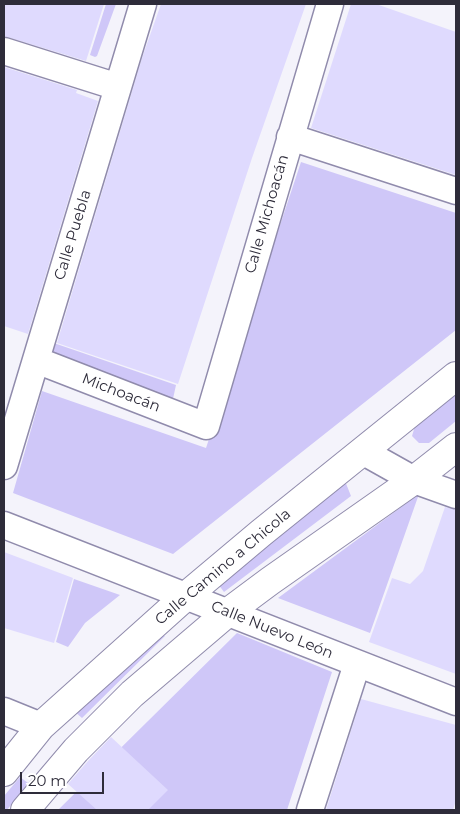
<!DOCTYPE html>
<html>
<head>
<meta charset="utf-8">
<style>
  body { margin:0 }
  #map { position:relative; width:460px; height:814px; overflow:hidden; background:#f4f3fb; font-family:Montserrat,sans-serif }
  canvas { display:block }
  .frame { position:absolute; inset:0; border:5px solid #2e2c3a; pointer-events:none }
  .scale { position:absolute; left:20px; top:772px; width:84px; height:22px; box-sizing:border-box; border:2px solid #2e2c3a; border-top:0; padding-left:6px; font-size:15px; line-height:18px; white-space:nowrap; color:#2e2c3a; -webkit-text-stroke:4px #fff; paint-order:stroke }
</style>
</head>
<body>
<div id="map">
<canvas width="460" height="814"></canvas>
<div class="frame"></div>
<div class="scale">20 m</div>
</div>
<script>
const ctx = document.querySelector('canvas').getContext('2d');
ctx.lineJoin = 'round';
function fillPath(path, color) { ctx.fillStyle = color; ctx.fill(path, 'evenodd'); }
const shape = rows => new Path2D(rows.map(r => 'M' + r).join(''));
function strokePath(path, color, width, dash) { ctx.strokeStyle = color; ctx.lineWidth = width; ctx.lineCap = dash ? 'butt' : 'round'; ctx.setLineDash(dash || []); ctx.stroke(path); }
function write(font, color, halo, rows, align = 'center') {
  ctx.font = font + ' Montserrat,sans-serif'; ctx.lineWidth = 4.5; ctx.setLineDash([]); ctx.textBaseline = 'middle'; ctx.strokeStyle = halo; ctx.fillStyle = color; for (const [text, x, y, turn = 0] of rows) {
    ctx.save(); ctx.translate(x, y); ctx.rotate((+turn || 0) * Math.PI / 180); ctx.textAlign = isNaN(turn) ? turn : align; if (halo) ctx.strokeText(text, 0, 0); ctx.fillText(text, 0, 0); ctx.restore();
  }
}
fillPath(shape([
  [106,4,116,4,97,56,95,57,90,55],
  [301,162,456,213,456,330,173,554,13,493,42,391,206,448],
  [48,341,176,385,171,408,44,356],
  [456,392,456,421,429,443,419,443,412,436,415,426],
  [345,481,351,496,224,592,218,584],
  [419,494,370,633,278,598],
  [74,579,120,595,85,623,68,647,56,642],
  [151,629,165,636,82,718,74,711],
  [237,633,332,672,287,810,58,810],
  [20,777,28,783,7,810,4,810,4,796]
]), '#cfc7f8');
fillPath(shape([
  [4,4,104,4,86,61,4,36],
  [161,4,306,4,252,158,178,384,57,343,142,58],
  [351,4,376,4,456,32,456,175,311,128],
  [4,67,77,90,76,93,98,101,28,334,4,326],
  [445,507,456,510,456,674,369,642,392,578,410,584,423,571],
  [4,552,73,578,54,643,4,628],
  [361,699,456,725,456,800,453,810,326,810],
  [111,737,168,790,148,810,97,810,68,784,88,761]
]), '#dfdafe');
const minor = shape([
  [4,51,118,87],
  [290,137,456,191],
  [36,360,206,426,330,4],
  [364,452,414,480,456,495],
  [4,466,143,4],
  [4,525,456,702],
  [4,711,41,726],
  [310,810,357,664]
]);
const tertiary = shape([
  [4,772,41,726,186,596,261,533,456,376],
  [25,810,76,750,132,694,227,613,270,581,414,480,456,447]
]);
strokePath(minor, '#908bac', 29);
strokePath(tertiary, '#908bac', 30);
strokePath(minor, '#fff', 26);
strokePath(tertiary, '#fff', 28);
write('15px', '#2e2c3a', '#fff', [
  ["Calle Michoacán",267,214,-74],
  ["Calle Puebla",73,235,-73],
  ["Michoacán",121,393,21],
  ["Calle Camino a Chicola",223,567,-40],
  ["Calle Nuevo León",272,630,22]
]);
</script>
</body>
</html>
